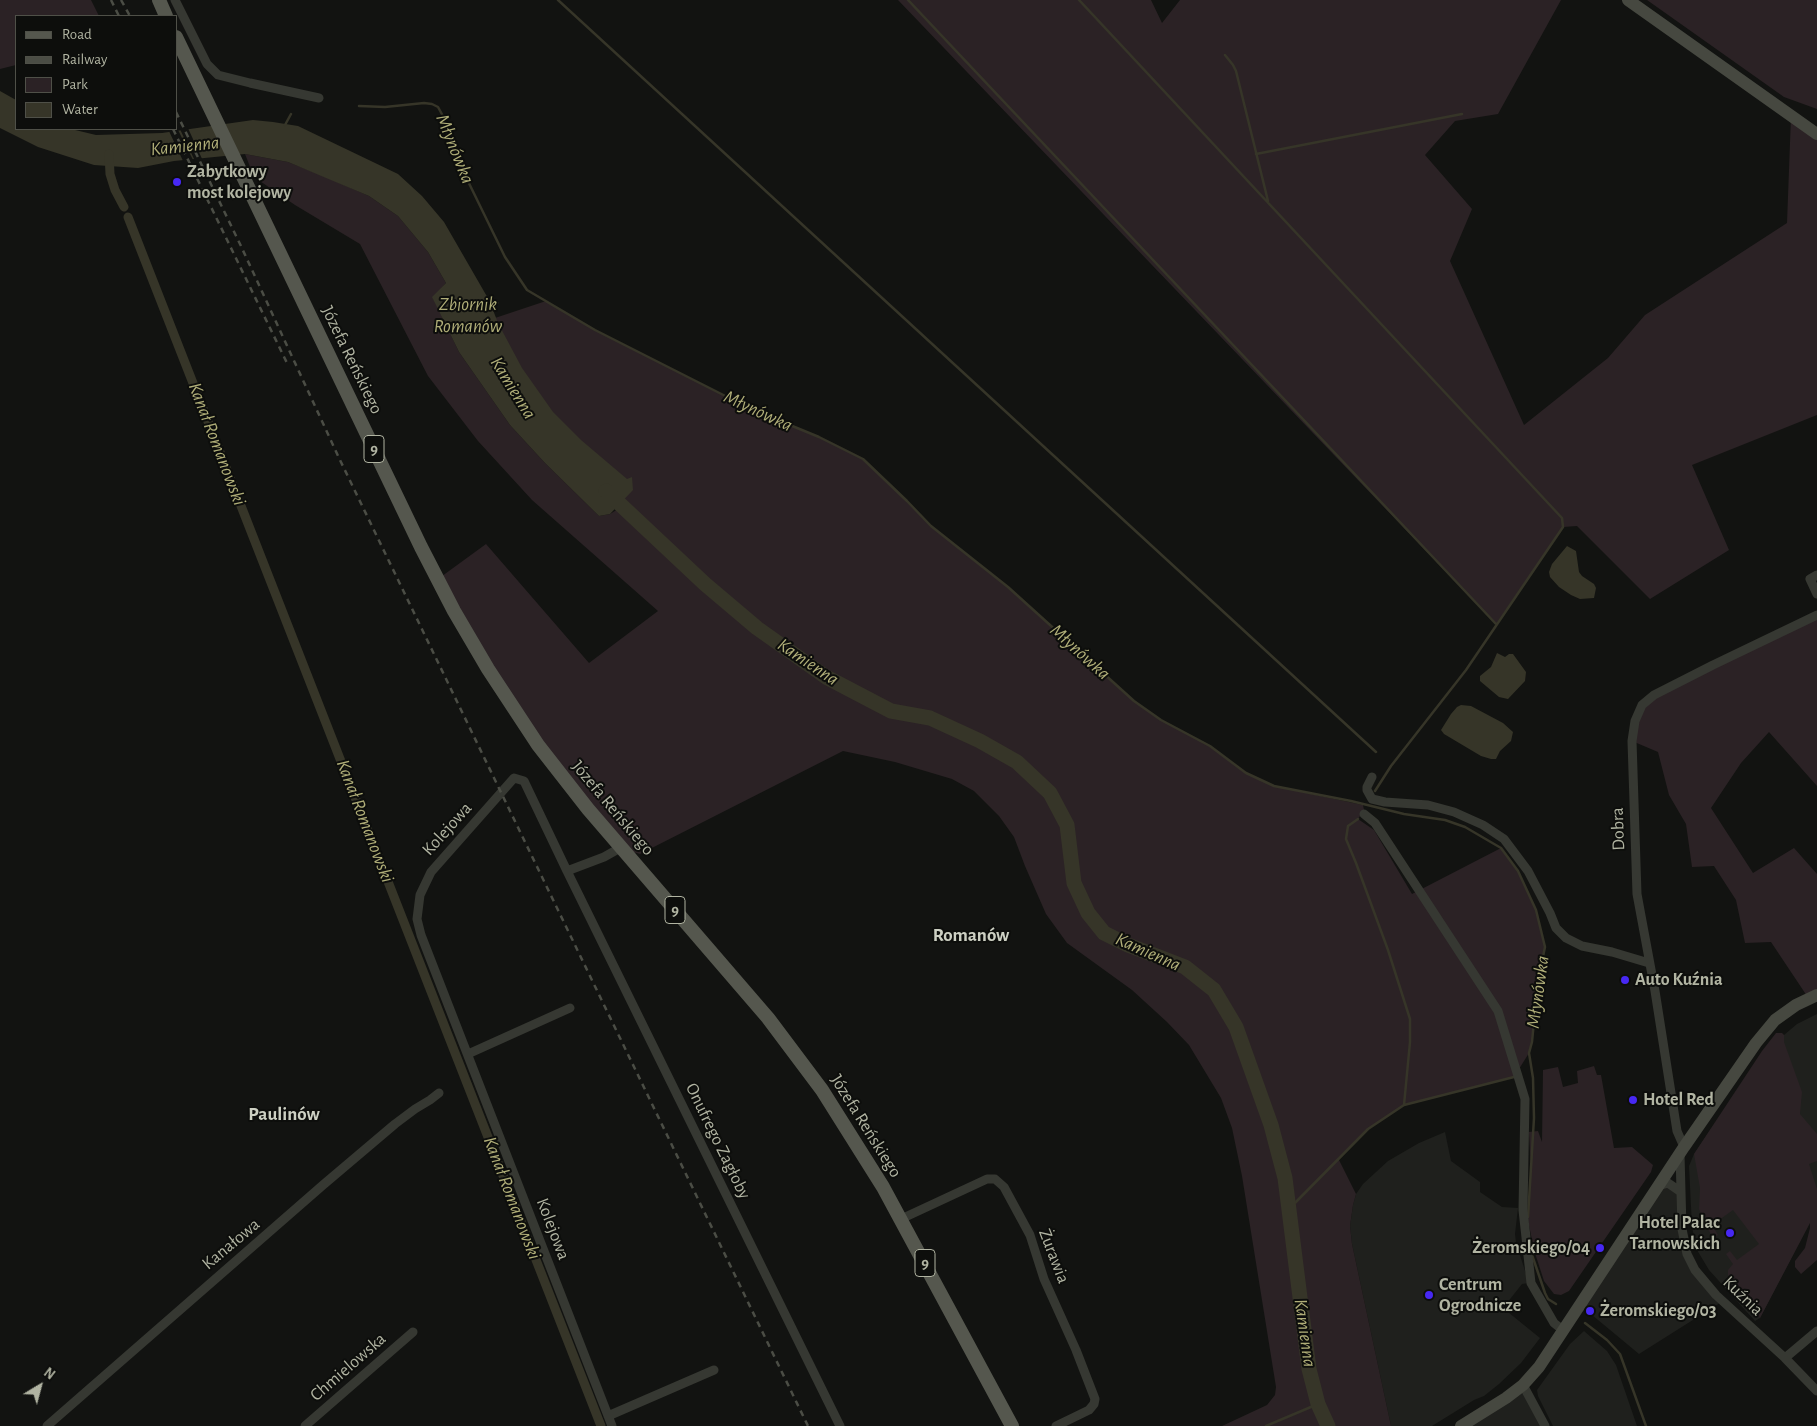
<!DOCTYPE html>
<html>
<head>
<meta charset="utf-8">
<style>
  body { margin:0 }
  #map { position:relative; width:1817px; height:1426px; overflow:hidden; background:#121311; font-family:"Alegreya Sans",sans-serif }
  canvas { display:block }
  .legend { position:absolute; left:15px; top:15px; width:162px; height:115px; box-sizing:border-box; background:#0d0e0c; border:1px solid #4f5048; margin:0; padding:6px 9px; list-style:none; font-size:15px; color:#b1b4a2 }
  .legend li { display:flex; align-items:center; gap:10px; height:25px }
  .legend b { width:25px; border:1px solid #4f5048 }
  .north { position:absolute; left:15px; top:1361px; width:50px; height:50px; -webkit-text-stroke:4px #0d0e0c; paint-order:stroke; rotate:37deg; font-size:14px; font-weight:700; line-height:20px; text-align:center; color:#b1b4a2 }
  .north::after { content:''; display:block; margin:auto; width:18px; height:22px; background:#b1b4a2; clip-path:polygon(50% 0,100% 100%,50% 72%,0 100%) }
</style>
</head>
<body>
<div id="map">
<canvas width="1817" height="1426"></canvas>
<ul class="legend">
<li><b style="height:6px;background:#55574e"></b>Road</li>
<li><b style="height:6px;background:#4b4d45"></b>Railway</li>
<li><b style="height:14px;background:#2b2225"></b>Park</li>
<li><b style="height:14px;background:#363528"></b>Water</li>
</ul>
<div class="north">N</div>
</div>
<script>
const ctx = document.querySelector('canvas').getContext('2d');
ctx.lineJoin = 'round';
function fillPath(path, color) { ctx.fillStyle = color; ctx.fill(path, 'evenodd'); }
const shape = rows => new Path2D(rows.map(r => 'M' + r).join(''));
function strokePath(path, color, width, dash) { ctx.strokeStyle = color; ctx.lineWidth = width; ctx.lineCap = dash ? 'butt' : 'round'; ctx.setLineDash(dash || []); ctx.stroke(path); }
function write(font, color, halo, rows, align = 'center') {
  ctx.font = font + ' "Alegreya Sans",sans-serif'; ctx.lineWidth = 4; ctx.setLineDash([]); ctx.textBaseline = 'middle'; ctx.strokeStyle = halo; ctx.fillStyle = color; for (const [text, x, y, turn = 0] of rows) {
    ctx.save(); ctx.translate(x, y); ctx.rotate((+turn || 0) * Math.PI / 180); ctx.textAlign = isNaN(turn) ? turn : align; if (halo) ctx.strokeText(text, 0, 0); ctx.fillText(text, 0, 0); ctx.restore();
  }
}
fillPath(shape([
  [1817,1014,1817,1222,1810,1222,1760,1318,1755,1321,1709,1270,1697,1250,1692,1227,1689,1166,1694,1154,1717,1120,1767,1059,1784,1035,1797,1024],
  [1445,1132,1451,1161,1480,1182,1480,1192,1502,1207,1518,1208,1515,1234,1516,1243,1529,1283,1522,1284,1503,1308,1540,1338,1521,1363,1499,1384,1484,1396,1474,1400,1432,1426,1391,1426,1352,1244,1350,1226,1353,1205,1356,1194,1363,1184,1388,1161,1419,1143],
  [1664,1183,1681,1192,1687,1254,1723,1301,1639,1354,1580,1305],
  [1584,1331,1607,1351,1616,1365,1637,1426,1553,1426,1538,1396,1537,1390,1570,1344],
  [1523,1385,1545,1426,1461,1426]
]), '#1f201d');
fillPath(shape([
  [0,0,91,0,99,16,16,16,16,65,0,69],
  [898,0,1151,0,1162,23,1180,0,1561,0,1498,114,1455,121,1425,155,1472,209,1450,261,1524,425,1608,358,1645,315,1787,223,1791,116,1817,134,1817,415,1692,465,1729,550,1650,599,1577,526,1563,527,1496,624],
  [1647,0,1817,0,1817,109,1784,97],
  [245,154,288,162,326,177,369,196,398,216,428,252,446,283,433,298,459,352,510,425,545,463,599,516,610,514,623,506,544,437,474,325,546,301,595,330,751,409,819,437,863,459,907,501,931,526,1008,587,1134,701,1161,720,1210,746,1246,773,1274,786,1363,805,1364,810,1358,819,1374,830,1412,894,1501,848,1518,871,1536,910,1545,947,1538,980,1532,1042,1529,1053,1514,1077,1404,1105,1368,1129,1338,1158,1356,1194,1353,1205,1350,1226,1352,1244,1391,1426,1222,1426,1267,1405,1275,1395,1276,1387,1242,1176,1232,1128,1221,1098,1189,1045,1167,1022,1132,990,1067,943,1046,914,1025,866,1014,837,999,816,974,791,952,779,895,762,843,751,640,854,620,848,560,775,517,715,470,639,438,579,486,544,589,663,658,611,532,500,478,441,428,376,360,244,295,205,254,177],
  [1817,615,1817,786,1769,732,1741,763,1711,808,1753,873,1794,848,1817,874,1817,995,1809,999,1771,942,1745,943,1736,900,1714,866,1692,867,1686,824,1669,795,1658,752,1632,741,1642,705],
  [1776,1033,1782,1033,1784,1035,1784,1042,1802,1092,1800,1114,1817,1134,1817,1161,1809,1164,1817,1189,1817,1260,1801,1274,1795,1267,1795,1261,1805,1248,1810,1228,1810,1223,1760,1318,1728,1275,1728,1270,1733,1264,1726,1254,1730,1251,1737,1260,1759,1244,1733,1210,1712,1225,1718,1235,1714,1238,1707,1228,1699,1209,1700,1188,1694,1154,1762,1051],
  [1594,1066,1597,1075,1601,1075,1614,1148,1632,1147,1653,1165,1651,1172,1569,1291,1561,1295,1554,1294,1544,1281,1534,1250,1528,1220,1531,1171,1529,1132,1538,1131,1542,1142,1543,1070,1558,1067,1563,1087,1578,1083,1577,1071]
]), '#2b2225');
fillPath(shape([
  [0,91,16,100,16,129,71,129,96,135,162,133,253,120,273,122,298,126,398,174,422,196,444,222,489,300,497,300,499,303,493,310,498,323,522,368,553,412,581,440,627,479,632,477,633,490,610,514,599,516,545,463,510,425,459,352,432,297,446,283,428,252,398,216,369,196,288,162,245,154,174,161,138,168,94,165,38,147,0,128],
  [1567,546,1576,551,1579,572,1582,576,1594,584,1596,588,1594,598,1580,599,1571,595,1559,587,1550,577,1549,572,1552,564],
  [1497,653,1505,657,1509,654,1513,654,1526,672,1525,681,1508,699,1499,697,1480,681,1480,676,1491,667],
  [1461,705,1471,706,1503,723,1513,732,1511,741,1500,751,1496,759,1491,759,1481,756,1444,734,1441,730,1451,714,1457,707]
]), '#363528');
fillPath(shape([
  [187,126,203,161,195,161,179,127],
  [177,128,194,162,184,163,168,129]
]), '#121311');
strokePath(shape([
  [558,0,1376,752],
  [908,0,1496,624],
  [1079,0,1562,518,1563,527,1466,670,1391,766,1375,791],
  [1225,55,1233,65,1236,71,1268,201],
  [359,106,385,107,424,103,432,104,438,107,444,118,449,146,463,171,505,257,527,290,595,330,751,409,819,437,863,459,907,501,931,526,1008,587,1134,701,1161,720,1210,746,1246,773,1274,786,1351,801,1404,814,1445,820,1465,827,1501,848,1518,871,1536,910,1545,947,1538,980,1532,1042,1529,1053,1533,1078,1534,1118,1528,1217],
  [285,125,291,114],
  [1256,154,1462,114],
  [1358,819,1348,826,1346,839,1356,863,1388,950,1410,1019,1410,1042,1404,1105,1514,1077],
  [1289,1209,1368,1129,1404,1105],
  [1532,1255,1545,1293,1548,1299,1556,1304],
  [1585,1323,1607,1340,1620,1354,1646,1426],
  [1266,1426,1318,1404]
]), '#363528', 2.5);
strokePath(shape([
  [109,154,110,174,115,190,124,207],
  [128,217,601,1426]
]), '#363528', 9);
strokePath(shape([
  [606,491,705,584,757,628,826,677,891,711,930,718,980,741,1017,762,1050,793,1067,825,1074,883,1088,913,1104,933,1128,945,1185,967,1214,990,1236,1027,1271,1125,1285,1178,1309,1369,1318,1404,1328,1426]
]), '#363528', 15);
strokePath(shape([
  [175,0,207,64,218,75,250,83,319,98],
  [1817,575,1810,579,1817,594],
  [1372,777,1367,787,1367,790,1372,799,1385,802,1428,805,1454,812,1483,825,1504,839,1528,871,1550,913,1556,928,1566,938,1582,946,1612,952,1649,963],
  [1364,814,1375,823,1498,1011,1525,1099,1523,1210,1531,1283,1554,1323,1564,1331],
  [567,871,840,1426],
  [468,1054,570,1008],
  [1684,1147,1677,1131,1655,991,1637,894,1632,741,1635,721,1642,705,1654,695,1713,665,1817,615],
  [1680,1154,1682,1229,1687,1254,1695,1270,1716,1295,1785,1358,1817,1391],
  [1658,1186,1668,1183,1681,1192],
  [901,1219,987,1179,995,1179,1004,1187,1030,1235,1044,1279,1076,1350,1095,1399,1094,1404,1089,1410,1056,1426],
  [1785,1358,1817,1331],
  [1523,1385,1545,1426],
  [608,1416,714,1370],
  [47,1426,323,1185,395,1124,415,1109,430,1100,439,1093],
  [305,1426,413,1332],
  [612,1426,421,935,417,919,420,895,431,872,514,778,524,781,567,871,604,857,620,848]
]), '#363832', 9);
strokePath(shape([
  [1628,0,1817,134],
  [1461,1426,1506,1398,1523,1385,1539,1367,1684,1147,1756,1043,1775,1020,1796,1005,1817,995]
]), '#464840', 12);
strokePath(shape([
  [159,0,166,16],
  [176,37,421,547,454,611,488,669,538,745,588,809,768,1018,822,1090,883,1187,1012,1426]
]), '#55574e', 14);
strokePath(shape([
  [111,0,119,16],
  [121,0,130,16],
  [176,112,240,244,339,458,808,1426],
  [173,129,288,365]
]), '#4b4d45', 2.5, [6, 5]);
for (const [x, y, r, color] of [
  [177,182,5,"#4728f4"],
  [1625,980,5,"#4728f4"],
  [1633,1100,5,"#4728f4"],
  [1730,1233,5,"#4728f4"],
  [1600,1248,5,"#4728f4"],
  [1429,1295,5,"#4728f4"],
  [1590,1311,5,"#4728f4"]
]) { const dot = new Path2D(); dot.arc(x, y, r, 0, 2 * Math.PI); ctx.fillStyle = color; ctx.fill(dot); strokePath(dot, '#0d0e0c', 2); }
for (const [x, y, w] of [
  [374,449,20],
  [675,910,20],
  [925,1263,20]
]) { const box = new Path2D(); box.roundRect(x - w / 2, y - 13.5, w, 27, 4); ctx.fillStyle = '#0d0e0c'; ctx.fill(box); strokePath(box, '#b1b4a2', 1); }
write('bold 16px', '#b1b4a2', null, [
  ["9",374,449],
  ["9",675,910],
  ["9",925,1263]
]);
write('bold 18px', '#b1b4a2', '#0d0e0c', [
  ["Zabytkowy",187,172],
  ["most kolejowy",187,193],
  ["Auto Kuźnia",1635,980],
  ["Hotel Red",1643,1100],
  ["Hotel Palac",1720,1223,"right"],
  ["Tarnowskich",1720,1244,"right"],
  ["Żeromskiego/04",1590,1248,"right"],
  ["Centrum",1439,1285],
  ["Ogrodnicze",1439,1306],
  ["Żeromskiego/03",1600,1311]
], 'left');
write('18px', '#b1b4a2', '#0d0e0c', [
  ["Józefa Reńskiego",352,360,64],
  ["Józefa Reńskiego",613,808,50],
  ["Kolejowa",447,829,-48],
  ["Dobra",1618,829,-92],
  ["Józefa Reńskiego",866,1126,58],
  ["Onufrego Zagłoby",718,1141,64],
  ["Kolejowa",553,1229,69],
  ["Kanałowa",231,1244,-40],
  ["Żurawia",1054,1256,69],
  ["Kuźnia",1743,1296,44],
  ["Chmielowska",348,1367,-41]
]);
write('italic 19px', '#b0ae78', '#0d0e0c', [
  ["Kamienna",185,146,-6],
  ["Młynówka",455,149,68],
  ["Zbiornik",468,304],
  ["Romanów",468,326],
  ["Kamienna",513,388,58],
  ["Młynówka",758,411,25],
  ["Kanał Romanowski",217,444,69],
  ["Młynówka",1080,652,42],
  ["Kamienna",808,662,34],
  ["Kanał Romanowski",365,821,69],
  ["Kamienna",1148,952,24],
  ["Młynówka",1538,992,-82],
  ["Kanał Romanowski",512,1198,69],
  ["Kamienna",1305,1333,82]
]);
write('bold 19px', '#cdd0c3', '#0d0e0c', [
  ["Romanów",971,935],
  ["Paulinów",284,1114]
]);
</script>
</body>
</html>
